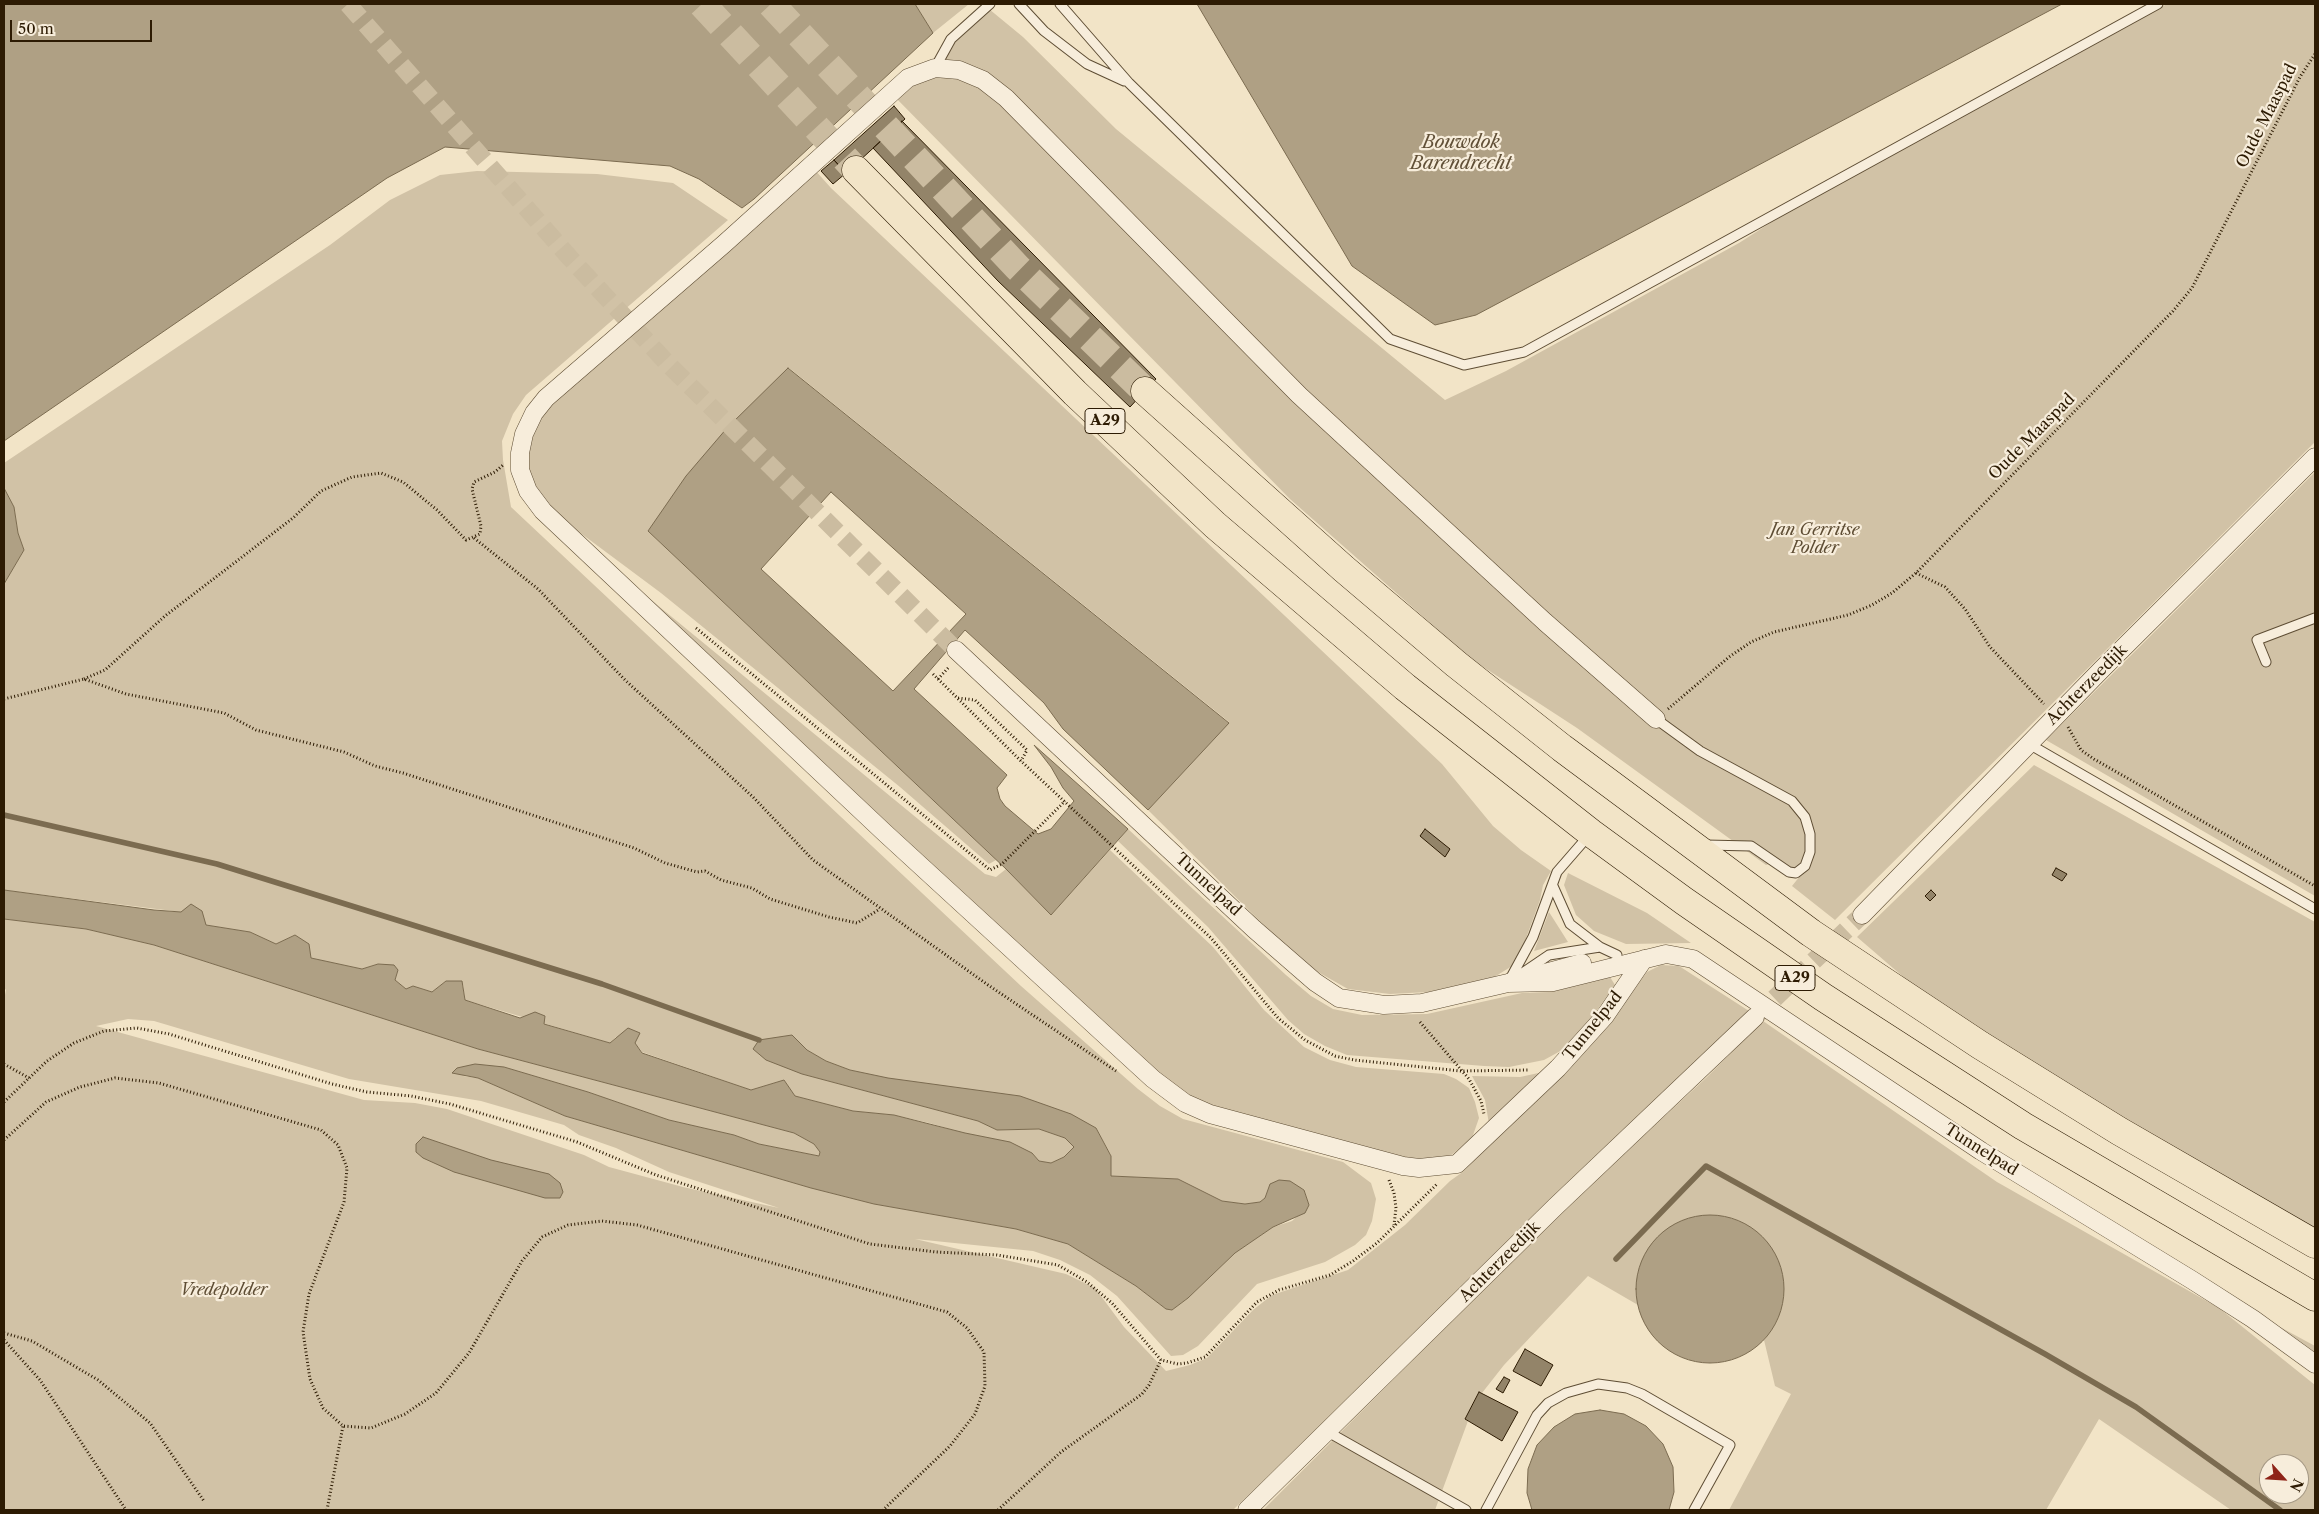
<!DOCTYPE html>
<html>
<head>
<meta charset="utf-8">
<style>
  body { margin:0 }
  #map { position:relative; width:2319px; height:1514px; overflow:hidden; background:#f2e4c7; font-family:"Libre Caslon Text",serif }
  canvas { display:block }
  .frame { position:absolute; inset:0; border:5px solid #2d1b03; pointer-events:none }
  .north { position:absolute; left:2259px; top:1454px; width:50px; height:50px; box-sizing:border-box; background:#f7eddb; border:1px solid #a69985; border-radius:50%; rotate:116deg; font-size:14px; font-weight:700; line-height:20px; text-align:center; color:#2d1b03 }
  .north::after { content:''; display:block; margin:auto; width:18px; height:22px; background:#8f2418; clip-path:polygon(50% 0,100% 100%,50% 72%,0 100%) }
  .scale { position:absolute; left:10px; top:20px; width:142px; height:22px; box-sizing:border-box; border:2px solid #2d1b03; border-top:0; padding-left:6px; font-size:15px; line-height:18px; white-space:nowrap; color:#2d1b03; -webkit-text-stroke:4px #f7eddb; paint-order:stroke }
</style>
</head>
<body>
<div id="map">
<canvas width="2319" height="1514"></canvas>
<div class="frame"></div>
<div class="north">N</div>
<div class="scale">50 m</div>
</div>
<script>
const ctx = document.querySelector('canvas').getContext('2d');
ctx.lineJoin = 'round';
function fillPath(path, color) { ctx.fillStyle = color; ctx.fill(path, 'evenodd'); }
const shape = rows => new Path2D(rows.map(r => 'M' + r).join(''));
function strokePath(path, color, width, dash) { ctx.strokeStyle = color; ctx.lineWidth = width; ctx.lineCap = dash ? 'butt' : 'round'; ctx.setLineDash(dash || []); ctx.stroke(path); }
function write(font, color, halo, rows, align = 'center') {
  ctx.font = font + ' "Libre Caslon Text",serif'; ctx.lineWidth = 4.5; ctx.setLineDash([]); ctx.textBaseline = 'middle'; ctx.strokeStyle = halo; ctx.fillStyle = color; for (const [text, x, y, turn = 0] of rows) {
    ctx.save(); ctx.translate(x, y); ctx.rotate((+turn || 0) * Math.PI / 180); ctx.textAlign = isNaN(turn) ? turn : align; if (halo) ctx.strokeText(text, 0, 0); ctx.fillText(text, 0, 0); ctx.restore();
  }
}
fillPath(shape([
  [915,4,969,4,933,33],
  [2167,4,2315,4,2315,442,1835,920,1792,886,1800,876,1780,860,1766,865,1577,728,1471,659,1290,499,894,96,948,54,943,50,989,9,1023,37,1116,129,1445,400,1506,371,1739,243,1826,187],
  [814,169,831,188,1442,764,1493,826,1521,850,1551,871,1543,885,1540,900,1517,963,1491,979,1428,992,1390,994,1348,989,1302,963,1148,810,1229,722,789,368,648,531,996,860,989,864,900,787,661,593,563,520,533,495,522,475,533,417],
  [477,171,597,174,673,183,728,220,526,395,513,414,502,441,503,460,511,507,1021,986,1138,1089,1160,1106,1183,1119,1343,1162,1371,1183,1376,1199,1372,1221,1366,1235,1355,1245,1325,1262,1257,1284,1198,1346,1183,1355,1171,1356,1117,1296,1090,1275,1060,1260,1033,1251,915,1239,1066,1274,1095,1288,1124,1327,1166,1371,1190,1365,1207,1358,1253,1310,1272,1295,1348,1270,1405,1225,1450,1181,1464,1171,1602,1031,1647,972,1661,965,1679,966,1749,1011,1548,1203,1233,1510,4,1510,4,1000,6,990,4,988,4,919,86,929,154,945,478,1049,794,1133,814,1144,820,1152,819,1156,759,1144,734,1135,669,1120,588,1092,504,1067,463,1076,478,1078,565,1116,811,1188,874,1204,1016,1229,1068,1244,1136,1286,1166,1309,1172,1310,1188,1298,1235,1253,1273,1227,1292,1221,1309,1205,1304,1189,1270,1184,1265,1198,1260,1202,1245,1204,1222,1201,1178,1179,1110,1176,1111,1155,1096,1128,850,1070,826,1061,807,1050,792,1035,802,1074,978,1121,997,1130,1039,1129,1065,1138,1074,1147,1064,1157,1051,1163,1039,1161,1032,1153,929,1123,894,1115,853,1111,795,1096,784,1080,751,1090,642,1052,635,1043,616,1037,610,1043,465,1000,463,985,446,981,432,992,413,986,406,989,395,980,398,970,378,964,362,969,310,958,295,935,276,944,250,932,206,925,181,912,4,890,4,584,24,550,18,533,14,507,4,488,4,463,330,245,390,200,440,175],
  [128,1019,154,1021,349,1079,481,1101,564,1125,579,1135,616,1148,669,1172,779,1208,683,1187,609,1167,584,1155,447,1109,415,1103,364,1100,96,1026],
  [2315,472,2315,896,2046,740],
  [650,599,985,874,996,877,1006,869,1051,915,1110,850,1213,947,1264,1010,1304,1047,1330,1060,1356,1067,1444,1074,1456,1079,1469,1088,1475,1102,1479,1118,1472,1138,1449,1157,1418,1161,1209,1107,1172,1086,647,600],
  [2034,765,2315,922,2315,1230,2109,1112,1915,987,1857,937],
  [1128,829,1286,975,1311,996,1333,1009,1362,1015,1427,1014,1522,993,1549,992,1610,977,1615,985,1580,1034,1564,1049,1544,1060,1509,1067,1484,1066,1347,1055,1325,1046,1304,1034,1288,1020,1208,927,1118,841],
  [1568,873,1647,913,1691,943,1626,944,1594,931,1576,915,1564,885],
  [1549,912,1568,942,1534,951],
  [1763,1021,1997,1182,2219,1308,2315,1385,2315,1510,2231,1510,2099,1419,2046,1510,1729,1510,1791,1394,1775,1386,1764,1340,1777,1321,1756,1231,1734,1219,1709,1215,1663,1232,1647,1251,1637,1274,1638,1305,1588,1276,1504,1365,1482,1393,1479,1392,1465,1418,1468,1421,1435,1510,1263,1510,1558,1215,1707,1077],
  [2269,1464,2299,1464,2299,1494,2269,1494],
  [1543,1072,1489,1124,1485,1100,1472,1076,1520,1077],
  [2256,1314,2315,1346,2315,1358]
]), '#d1c2a6');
const water = shape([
  [4,4,915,4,933,33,754,199,742,208,699,179,670,166,445,147,387,178,4,441,4,4],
  [1197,4,2062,4,1476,315,1435,325,1352,266,1197,4],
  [788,368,1229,723,1148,810,1063,729,1044,703,965,630,914,689,1007,775,997,788,1000,799,1005,806,1038,834,1051,829,1074,801,1063,788,1051,767,1034,745,1128,829,1051,915,1006,869,648,531,686,476,727,428,788,368],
  [831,492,966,614,893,691,761,569,831,492],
  [4,488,14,507,18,533,24,550,4,584,4,488],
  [4,890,154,910,181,912,191,904,202,911,206,925,250,932,276,944,295,935,309,944,311,958,362,969,378,964,394,965,398,970,395,980,406,989,413,986,432,992,446,981,462,981,465,1000,520,1018,535,1012,545,1016,544,1024,610,1043,628,1028,640,1033,635,1043,642,1053,751,1090,784,1080,795,1096,853,1111,894,1115,965,1133,1010,1142,1032,1153,1039,1161,1051,1163,1064,1157,1074,1147,1065,1138,1039,1129,997,1130,978,1121,802,1074,766,1060,753,1049,759,1040,792,1035,807,1050,826,1061,850,1070,888,1078,1020,1096,1071,1114,1096,1128,1111,1156,1111,1176,1178,1179,1222,1201,1245,1204,1260,1202,1265,1198,1270,1184,1279,1180,1290,1181,1304,1190,1309,1205,1305,1213,1273,1227,1235,1253,1188,1298,1172,1310,1166,1309,1136,1286,1068,1244,1016,1229,874,1204,811,1188,565,1116,478,1078,452,1073,457,1068,475,1064,504,1067,588,1092,669,1120,734,1135,759,1144,819,1156,820,1152,814,1144,794,1133,478,1049,154,945,86,929,4,919,4,890],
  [423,1137,491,1160,549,1174,560,1183,563,1192,560,1198,545,1198,454,1172,423,1158,416,1152,416,1144,423,1137],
  '1636 1289a74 74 0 1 1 148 0a74 74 0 1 1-148 0Z',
  [1600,1410,1624,1414,1646,1426,1663,1444,1673,1467,1674,1492,1669,1510,1532,1510,1527,1493,1528,1469,1537,1445,1554,1427,1575,1414,1600,1410]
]);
fillPath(water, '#afa084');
strokePath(water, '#7b6b50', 1);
strokePath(shape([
  [4,815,217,864,602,984,759,1040],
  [1616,1259,1706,1166,2045,1354,2136,1407,2280,1510]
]), '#7b6b50', 5.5);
const building = shape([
  [894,106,905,119,846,173,834,160,894,106],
  [902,121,1156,379,1130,407,998,281,873,148,902,121],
  [834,160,846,173,833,184,821,171,834,160],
  [1425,829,1450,849,1445,857,1420,836,1425,829],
  [2056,868,2067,874,2062,881,2052,875,2056,868],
  [1931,890,1936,895,1930,901,1925,896,1931,890],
  [1525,1349,1553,1365,1541,1386,1513,1371,1525,1349],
  [1504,1377,1510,1380,1503,1393,1496,1389,1504,1377],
  [1479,1392,1518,1412,1502,1441,1465,1419,1479,1392]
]);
fillPath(building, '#938469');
strokePath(building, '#2d1b03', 1);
strokePath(shape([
  [348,4,570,258,668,364,956,650],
  [1755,1017,1862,915]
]), '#cbbca0', 18, [18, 9]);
strokePath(shape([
  [702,4,856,170],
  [771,4,1017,267,1145,391]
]), '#cbbca0', 28, [28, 14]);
const lane = shape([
  [1019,4,1044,31,1087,64,1124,81],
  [1060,4,1129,83,1390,339,1464,365,1524,352,2158,4],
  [935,68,951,39,990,4],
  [2266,662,2257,640,2315,618],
  [1656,719,1700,751,1792,801,1805,817,1810,834,1810,852,1805,866,1796,873,1789,872,1751,846,1706,845],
  [2029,744,2315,909],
  [1553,886,1570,924,1600,947],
  [1521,974,1549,955,1600,947,1617,955],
  [1508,983,1533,937,1557,872,1590,834],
  [1328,1432,1466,1510],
  [1486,1510,1537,1415,1548,1403,1566,1393,1598,1384,1627,1388,1642,1394,1730,1445,1694,1510]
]);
const street = shape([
  [956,650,1254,929,1315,982,1339,998,1384,1005,1422,1003,1508,983,1582,963],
  [1862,915,2102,669,2315,457],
  [1644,959,1605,1016,1558,1068,1457,1164,1419,1168,1403,1166,1210,1114,1185,1103,1153,1079,886,834,543,511,528,491,520,470,520,453,524,434,534,413,546,398,724,244,908,78,935,68,959,70,983,80,1006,98,1299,395,1545,622,1656,719],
  [1508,983,1553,982,1666,954,1693,959,1981,1151,2192,1280,2253,1319,2315,1364],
  [1247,1510,1555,1207,1755,1017]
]);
const highway = shape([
  [856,170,1075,393,1215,525,1405,687,1591,833,1684,901,1823,997,2023,1126,2315,1297],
  [1145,391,1344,569,1456,664,1562,748,1811,933,1980,1045,2119,1131,2315,1244]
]);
strokePath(lane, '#5e4d34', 11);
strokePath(street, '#5e4d34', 19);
strokePath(highway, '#2d1b03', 29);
strokePath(shape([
  [474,538,538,589,625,680,753,797,813,860,988,985,1116,1071],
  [1916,573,1945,587,1965,609,1990,647,2044,704],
  [696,628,990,870,1002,864,1065,801],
  [933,674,1021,761,1211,938,1278,1018,1305,1040,1335,1056,1354,1060,1461,1071,1529,1070],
  [84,679,105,670,165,616,293,518,321,491,352,477,381,473,403,482,437,510,466,540,480,534,481,526,472,489,474,482,495,472,503,465],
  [938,679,949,667],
  [958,698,975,700,1027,750,1021,761],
  [4,699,84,679,126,694,224,713,256,730,344,752,375,766,403,773,634,848,665,863,697,872,705,871,721,880,752,888,770,899,829,917,857,923,880,909],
  [1668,709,1729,657,1751,642,1774,632,1848,615,1872,605,1892,593,1916,573,2173,311,2192,288,2300,77,2315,54],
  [2068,727,2081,750,2094,759,2315,886],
  [1420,1022,1469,1079,1481,1101,1484,1114],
  [4,1064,29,1078],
  [4,1102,47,1061,74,1043,104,1031,137,1028,169,1034,332,1084,367,1092,411,1096,450,1104,577,1142,656,1175,870,1244,936,1252,997,1255,1058,1265,1087,1282,1112,1303,1161,1360,1178,1364,1187,1363,1205,1357,1257,1302,1279,1290,1330,1275,1353,1261,1377,1243,1437,1184],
  [4,1140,46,1102,80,1087,115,1078,159,1083,321,1130,338,1145,347,1168,344,1202,309,1294,303,1332,310,1379,323,1408,343,1426,371,1428,405,1414,436,1393,469,1353,522,1261,542,1237,568,1225,602,1221,637,1225,947,1312,967,1328,984,1352,985,1386,975,1414,950,1446,883,1510],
  [1389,1180,1394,1193,1396,1208,1394,1225],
  [4,1333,32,1341,98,1380,150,1423,204,1501],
  [4,1340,40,1380,126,1510],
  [327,1510,343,1426],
  [998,1510,1061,1452,1142,1394,1149,1385,1161,1360]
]), '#2d1b03', 3, [1, 2.5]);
strokePath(lane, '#f7eddb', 9);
strokePath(street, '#f7eddb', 18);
strokePath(highway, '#f2e4c7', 28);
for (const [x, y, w] of [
  [1105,421,40],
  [1795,978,40]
]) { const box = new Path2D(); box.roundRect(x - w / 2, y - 12.5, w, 25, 4); ctx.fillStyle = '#f7eddb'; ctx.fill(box); strokePath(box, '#2d1b03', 1); }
write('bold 15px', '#2d1b03', null, [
  ["A29",1105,421],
  ["A29",1795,978]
]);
write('16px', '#2d1b03', '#f7eddb', [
  ["Oude Maaspad",2267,116,-63],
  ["Oude Maaspad",2032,437,-45],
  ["Achterzeedijk",2087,685,-45],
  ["Tunnelpad",1208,885,43],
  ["Tunnelpad",1593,1026,-51],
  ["Tunnelpad",1981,1150,32],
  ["Achterzeedijk",1500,1262,-45]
]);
write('italic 16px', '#5e4d34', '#f7eddb', [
  ["Jan Gerritse",1815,530],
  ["Polder",1815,548],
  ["Vredepolder",224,1290]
]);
write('italic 18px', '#615037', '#f7eddb', [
  ["Bouwdok",1461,143],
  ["Barendrecht",1461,164]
]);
</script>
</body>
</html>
